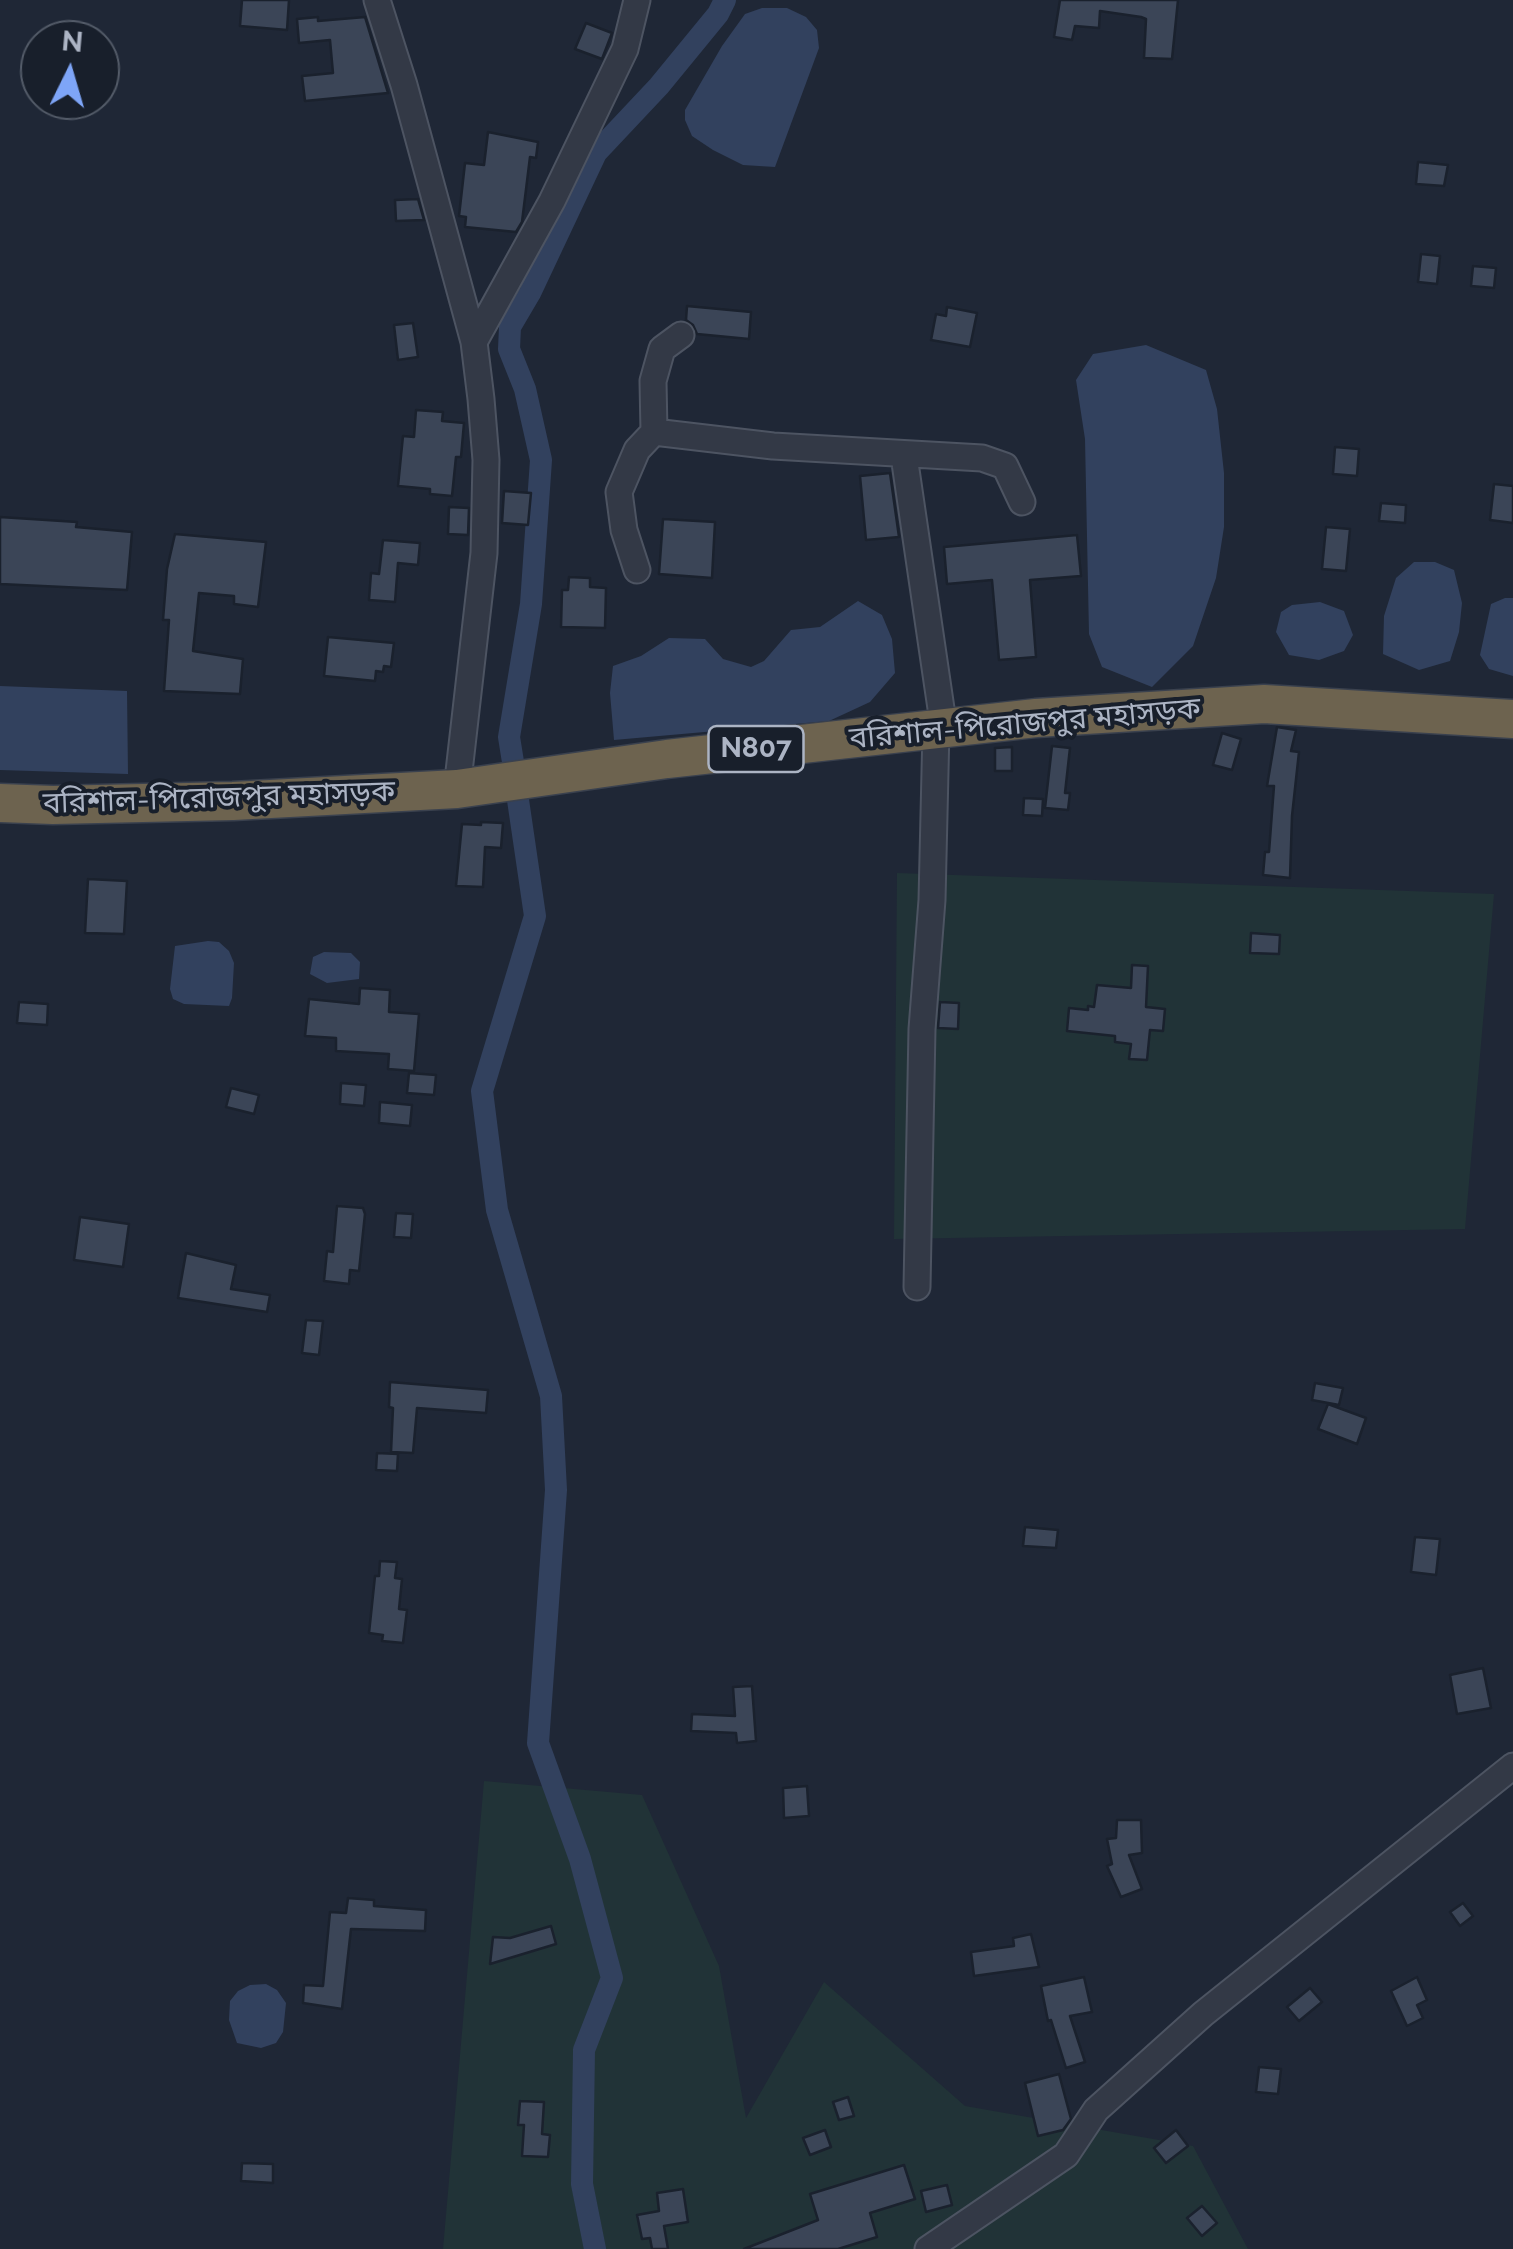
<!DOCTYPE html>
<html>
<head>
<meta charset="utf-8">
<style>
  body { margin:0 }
  #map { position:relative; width:1513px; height:2249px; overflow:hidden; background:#1f2736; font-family:Raleway,sans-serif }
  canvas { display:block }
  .north { position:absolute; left:20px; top:20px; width:100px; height:100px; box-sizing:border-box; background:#181f2b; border:2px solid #535b68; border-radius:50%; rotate:5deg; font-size:28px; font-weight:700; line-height:40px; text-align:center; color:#acb4c4 }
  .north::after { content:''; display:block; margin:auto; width:35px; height:45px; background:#7ea5f7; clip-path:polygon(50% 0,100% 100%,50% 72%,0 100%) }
</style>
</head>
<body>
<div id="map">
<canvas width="1513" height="2249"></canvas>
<div class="north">N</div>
</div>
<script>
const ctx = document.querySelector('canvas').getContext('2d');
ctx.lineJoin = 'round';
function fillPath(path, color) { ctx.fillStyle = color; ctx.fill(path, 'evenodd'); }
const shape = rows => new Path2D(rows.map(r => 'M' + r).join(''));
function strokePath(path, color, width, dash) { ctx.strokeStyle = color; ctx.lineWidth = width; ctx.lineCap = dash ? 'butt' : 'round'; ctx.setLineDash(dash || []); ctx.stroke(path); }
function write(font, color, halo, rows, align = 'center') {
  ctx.font = font + ' Raleway,"Noto Sans Bengali",sans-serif'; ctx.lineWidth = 8; ctx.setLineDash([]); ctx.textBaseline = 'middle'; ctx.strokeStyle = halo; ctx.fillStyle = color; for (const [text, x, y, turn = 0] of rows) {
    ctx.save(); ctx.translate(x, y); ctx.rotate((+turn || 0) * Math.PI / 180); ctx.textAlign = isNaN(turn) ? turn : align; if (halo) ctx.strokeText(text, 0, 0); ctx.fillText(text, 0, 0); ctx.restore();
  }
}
fillPath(shape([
  [897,873,1494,894,1465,1229,894,1239],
  [484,1781,642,1795,719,1966,746,2118,824,1982,965,2106,1193,2146,1248,2249,443,2249]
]), '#213337');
fillPath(shape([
  [762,8,787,8,806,17,817,30,819,48,775,167,743,165,713,150,692,136,685,120,685,110,722,46,745,14],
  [1146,345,1206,370,1217,409,1224,473,1224,527,1216,578,1193,646,1152,687,1102,667,1089,634,1085,439,1076,380,1093,354],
  [1414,562,1435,562,1454,570,1462,603,1459,632,1450,661,1419,670,1383,654,1384,616,1396,578],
  [1505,598,1513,598,1513,676,1489,669,1480,655,1491,604],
  [858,601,882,615,892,639,895,673,870,702,829,721,614,740,610,693,613,666,641,656,669,638,705,639,723,659,751,667,764,661,791,630,820,627],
  [1320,602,1344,611,1353,635,1344,651,1319,660,1289,655,1276,632,1281,612,1292,605],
  [0,686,127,691,128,774,0,770],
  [208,941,219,942,229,951,234,963,232,998,229,1006,184,1004,173,999,170,989,175,946],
  [324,952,351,953,360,962,359,979,327,983,310,974,313,957],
  [266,1984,277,1990,286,2003,283,2032,276,2043,261,2048,237,2043,229,2020,230,2001,238,1991,250,1985]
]), '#32415e');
strokePath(shape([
  [513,762,509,737,531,604,541,460,525,389,509,349,510,327,530,293,596,153,659,86,718,14,725,0],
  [518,800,535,916,482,1091,497,1210,551,1396,556,1490,538,1743,580,1859,612,1978,584,2050,582,2184,595,2249]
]), '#32415e', 22);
const building = shape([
  [242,0,289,0,287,30,240,26,242,0],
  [1060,0,1178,0,1172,59,1144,58,1146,19,1141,17,1100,11,1099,28,1075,26,1072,40,1054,37,1060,0],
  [318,17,318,21,365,17,388,93,305,101,302,76,333,73,330,40,299,43,297,19,318,17],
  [586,23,612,33,602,59,575,49,586,23],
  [488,132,538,142,536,158,530,157,522,222,516,232,465,227,466,217,459,216,465,163,484,165,488,132],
  [1418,162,1448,165,1444,186,1416,184,1418,162],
  [418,199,424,220,396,221,395,200,418,199],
  [1421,254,1440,256,1437,284,1418,282,1421,254],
  [1473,266,1496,268,1494,288,1471,286,1473,266],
  [687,306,751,312,749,339,697,334,693,325,686,320,687,306],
  [947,307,977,313,970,347,931,340,936,314,946,316,947,307],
  [413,323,418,357,398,360,394,325,413,323],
  [416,410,443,412,442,421,464,423,461,457,456,457,452,496,430,494,430,489,398,486,403,436,414,437,416,410],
  [1335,447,1359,449,1357,476,1333,474,1335,447],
  [890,473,899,537,866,540,860,476,890,473],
  [1494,484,1513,486,1513,523,1490,520,1494,484],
  [504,491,531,493,528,525,502,523,504,491],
  [1381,503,1406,505,1405,523,1379,521,1381,503],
  [449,507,469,508,468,535,448,534,449,507],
  [0,517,77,522,76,527,132,532,127,590,0,584,0,517],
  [663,519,715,522,712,578,659,574,663,519],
  [1326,527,1350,529,1346,571,1322,569,1326,527],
  [175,534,266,542,258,607,234,604,234,596,199,593,193,651,243,659,240,694,164,691,169,620,163,620,167,569,175,534],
  [1077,535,1081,576,1030,580,1036,657,999,660,992,580,947,584,944,547,1077,535],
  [383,540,420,543,418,565,398,563,395,602,369,600,371,573,379,574,383,540],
  [569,577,590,578,590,587,606,588,605,628,561,627,562,590,568,590,569,577],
  [328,637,394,643,391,667,384,666,383,672,376,671,375,681,324,676,328,637],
  [1277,727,1296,730,1291,751,1299,752,1292,816,1290,878,1263,875,1265,852,1269,852,1274,786,1267,786,1277,727],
  [1222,733,1241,739,1232,770,1213,765,1222,733],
  [1052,746,1070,748,1065,793,1070,793,1068,810,1045,808,1052,746],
  [1012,747,1012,771,995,771,995,748,1012,747],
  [1024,798,1043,799,1042,816,1023,815,1024,798],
  [481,822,503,823,501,848,485,847,483,887,456,886,462,824,481,825,481,822],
  [88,879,127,881,124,934,85,933,88,879],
  [1251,933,1280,935,1279,954,1250,953,1251,933],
  [1132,965,1148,966,1146,1007,1165,1009,1163,1031,1150,1030,1147,1060,1129,1059,1131,1044,1115,1042,1115,1036,1067,1031,1069,1008,1088,1010,1088,1006,1094,1007,1097,985,1131,988,1132,965],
  [360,988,390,990,389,1012,419,1014,414,1071,388,1069,389,1054,336,1051,336,1038,305,1036,309,999,359,1004,360,988],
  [19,1002,48,1004,47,1025,17,1023,19,1002],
  [940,1002,959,1003,958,1029,938,1028,940,1002],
  [409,1073,436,1075,434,1095,407,1093,409,1073],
  [341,1083,366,1085,364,1106,340,1104,341,1083],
  [231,1088,259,1095,254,1114,226,1107,231,1088],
  [380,1102,412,1105,410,1126,379,1123,380,1102],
  [337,1206,363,1208,365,1214,359,1271,350,1270,349,1284,324,1281,327,1251,333,1252,337,1206],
  [396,1213,413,1214,411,1238,394,1237,396,1213],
  [80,1217,129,1224,123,1267,74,1260,80,1217],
  [186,1253,236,1265,231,1289,270,1295,267,1312,178,1298,186,1253],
  [306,1320,323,1321,319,1355,302,1353,306,1320],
  [390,1382,488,1390,486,1413,417,1408,413,1453,391,1452,393,1408,389,1407,390,1382],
  [1315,1383,1343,1388,1339,1405,1312,1400,1315,1383],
  [1328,1404,1366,1418,1357,1444,1318,1429,1328,1404],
  [377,1453,398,1454,397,1471,376,1470,377,1453],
  [1025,1527,1058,1530,1056,1548,1023,1546,1025,1527],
  [1415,1537,1440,1539,1436,1575,1411,1572,1415,1537],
  [380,1561,397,1562,395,1578,402,1579,399,1609,407,1610,403,1643,382,1641,383,1635,369,1633,375,1576,379,1576,380,1561],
  [1483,1668,1491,1708,1457,1714,1450,1675,1483,1668],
  [752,1686,756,1741,737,1743,736,1733,691,1731,692,1714,735,1716,733,1687,752,1686],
  [807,1786,809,1816,784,1818,783,1788,807,1786],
  [1117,1820,1141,1820,1142,1853,1129,1855,1142,1889,1121,1897,1107,1866,1112,1864,1107,1839,1116,1838,1117,1820],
  [348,1898,374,1900,374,1906,426,1910,425,1931,351,1929,342,2009,303,2003,304,1985,323,1986,330,1912,346,1913,348,1898],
  [1463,1903,1473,1916,1460,1926,1450,1912,1463,1903],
  [551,1926,556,1944,490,1964,493,1937,510,1938,551,1926],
  [1031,1934,1039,1967,974,1976,971,1952,1014,1946,1013,1938,1031,1934],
  [1084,1977,1092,2012,1070,2016,1085,2062,1066,2068,1051,2020,1048,2021,1041,1986,1084,1977],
  [1417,1977,1427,2000,1417,2005,1423,2018,1407,2026,1391,1991,1417,1977],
  [1310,1988,1322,2002,1299,2021,1287,2007,1310,1988],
  [1259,2067,1281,2069,1278,2094,1256,2092,1259,2067],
  [1059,2074,1071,2119,1063,2130,1038,2136,1025,2083,1059,2074],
  [848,2097,854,2116,839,2120,833,2102,848,2097],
  [520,2101,544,2102,542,2134,550,2135,548,2157,522,2156,524,2125,518,2125,520,2101],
  [825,2130,831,2147,810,2155,803,2138,825,2130],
  [1176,2130,1188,2146,1166,2163,1154,2148,1176,2130],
  [242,2163,273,2164,273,2183,241,2181,242,2163],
  [904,2165,915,2199,870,2213,877,2237,838,2249,744,2249,818,2220,810,2194,904,2165],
  [947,2185,952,2205,926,2212,921,2191,947,2185],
  [683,2189,688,2222,664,2226,668,2249,652,2249,650,2238,642,2239,637,2215,659,2211,657,2193,683,2189],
  [1202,2206,1217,2223,1202,2236,1187,2218,1202,2206]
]);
fillPath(building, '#3b4557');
strokePath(building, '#1a212d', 2.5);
const minor = shape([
  [377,0,404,85,474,342,481,399,486,460,484,553,457,789],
  [681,335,662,349,653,381,654,432,773,446,982,458,1005,466,1022,502],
  [474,342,552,201,625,49,637,0],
  [904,456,944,729],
  [637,570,624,530,619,492,637,450,654,432],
  [917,1287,922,1029,932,900,936,729],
  [928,2249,1066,2155,1096,2110,1203,2014,1513,1766]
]);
const highway = shape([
  [0,803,53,805,233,801,457,789,667,759,1036,718,1264,704,1513,719]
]);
strokePath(minor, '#4d5462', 29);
strokePath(highway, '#3a414e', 41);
strokePath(minor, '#333946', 25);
strokePath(highway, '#6d634f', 38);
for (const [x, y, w] of [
  [756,749,95]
]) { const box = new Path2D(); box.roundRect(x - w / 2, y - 23, w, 46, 8); ctx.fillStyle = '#181f2b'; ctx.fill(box); strokePath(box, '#acb4c4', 2.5); }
write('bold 28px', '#acb4c4', null, [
  ["N807",756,749]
]);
write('30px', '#acb4c4', '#181f2b', [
  ["বরিশাল-পিরোজপুর মহাসড়ক",1025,724,-5],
  ["বরিশাল-পিরোজপুর মহাসড়ক",219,798,-2]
]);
</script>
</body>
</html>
